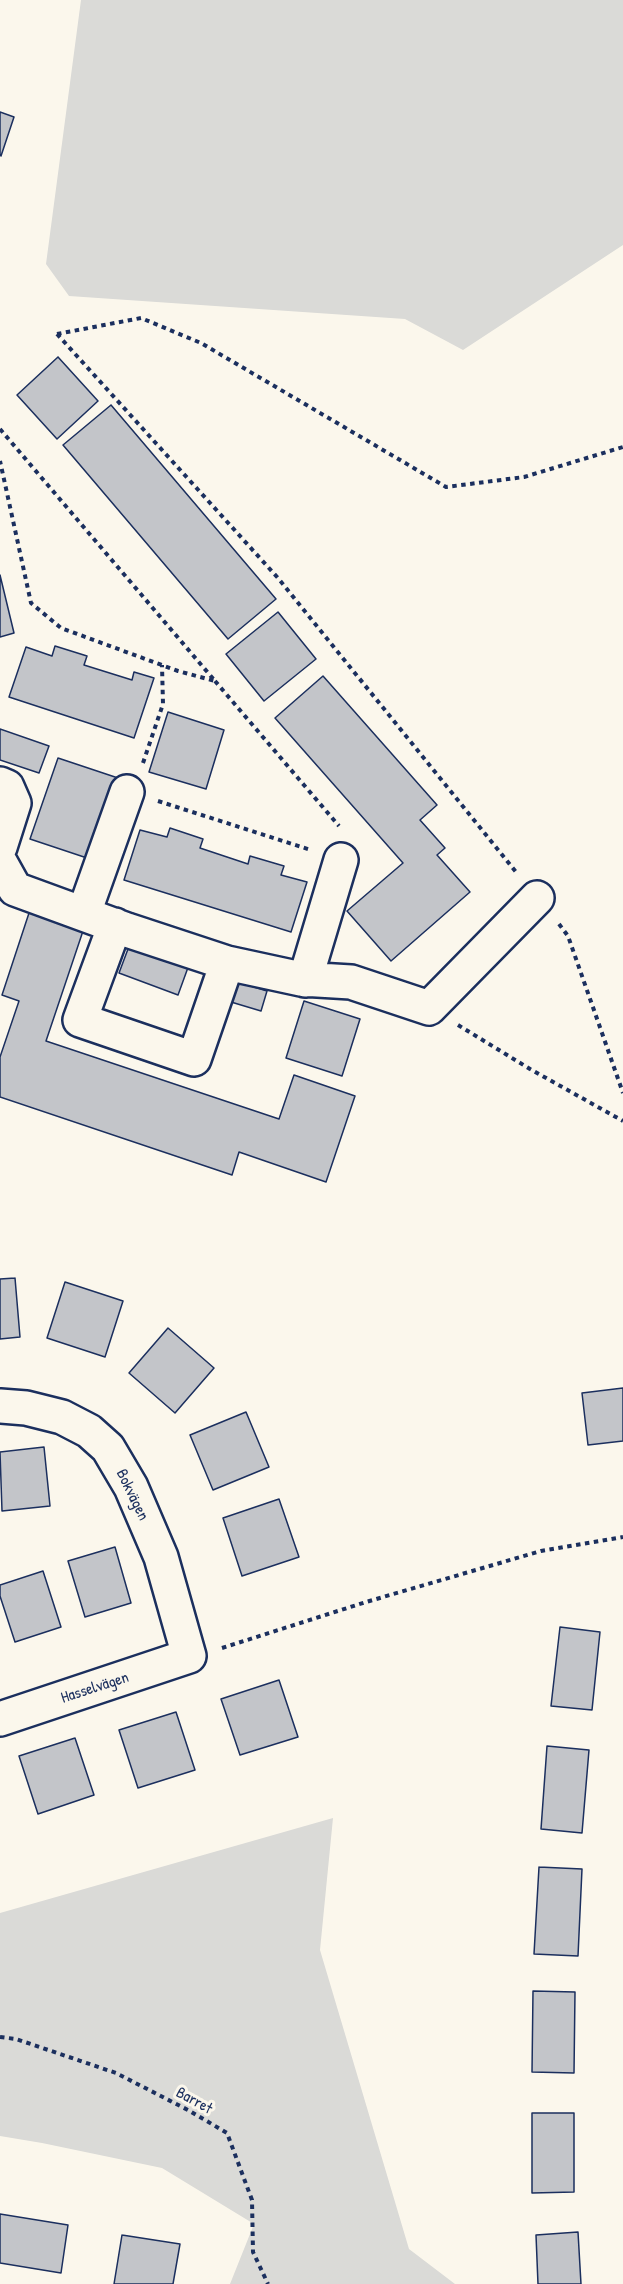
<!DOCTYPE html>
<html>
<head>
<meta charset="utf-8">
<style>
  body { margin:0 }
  canvas { display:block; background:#fbf7ec }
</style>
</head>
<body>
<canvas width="623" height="2284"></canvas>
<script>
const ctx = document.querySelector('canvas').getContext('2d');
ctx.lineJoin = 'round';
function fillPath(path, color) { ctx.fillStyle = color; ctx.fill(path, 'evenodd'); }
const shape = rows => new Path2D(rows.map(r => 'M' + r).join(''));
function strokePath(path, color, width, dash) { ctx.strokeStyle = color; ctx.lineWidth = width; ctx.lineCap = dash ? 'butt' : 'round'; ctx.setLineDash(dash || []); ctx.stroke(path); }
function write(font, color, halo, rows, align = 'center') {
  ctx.font = font + ' "Patrick Hand",sans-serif'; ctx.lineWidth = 6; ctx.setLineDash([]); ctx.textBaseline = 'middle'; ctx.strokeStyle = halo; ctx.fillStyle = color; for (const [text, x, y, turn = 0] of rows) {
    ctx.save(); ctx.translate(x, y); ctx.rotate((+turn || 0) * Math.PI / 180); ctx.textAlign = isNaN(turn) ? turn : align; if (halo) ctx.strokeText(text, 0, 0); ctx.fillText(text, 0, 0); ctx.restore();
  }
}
fillPath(shape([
  [81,0,623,0,623,245,463,350,405,319,69,296,46,264],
  [333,1818,320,1950,409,2249,455,2284,230,2284,254,2224,162,2168,42,2143,0,2136,0,1913]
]), '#dadad7');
const building = shape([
  [0,112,14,117,1,156,0,155,0,112],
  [58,357,98,401,57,439,17,395,58,357],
  [111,405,276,599,228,639,63,445,111,405],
  [0,575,14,633,0,637,0,575],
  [278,612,316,659,264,701,226,654,278,612],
  [55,646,87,656,84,665,132,680,134,672,154,678,134,738,9,697,26,647,52,656,55,646],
  [323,676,437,805,420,820,445,848,437,855,470,892,391,961,347,911,403,863,275,718,323,676],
  [168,712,224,730,206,789,149,772,168,712],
  [0,729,49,746,39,773,0,760,0,729],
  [58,758,118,778,90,859,30,839,58,758],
  [170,828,203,839,200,848,248,864,250,856,284,866,281,875,307,882,291,932,124,880,140,830,167,837,170,828],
  [30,910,84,928,46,1041,279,1119,294,1075,355,1096,326,1182,239,1152,232,1175,0,1097,0,1057,19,1001,2,995,30,910],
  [131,941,190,962,178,995,119,973,131,941],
  [238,982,267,991,261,1011,231,1002,238,982],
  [304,1001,360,1019,342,1076,286,1058,304,1001],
  [15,1278,20,1337,0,1339,0,1279,15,1278],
  [65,1282,123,1301,105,1357,47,1338,65,1282],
  [168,1328,214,1368,175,1413,129,1373,168,1328],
  [623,1388,623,1441,588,1445,582,1393,623,1388],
  [246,1412,269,1467,213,1490,190,1435,246,1412],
  [44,1447,50,1506,2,1511,0,1452,44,1447],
  [279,1499,299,1557,242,1576,223,1518,279,1499],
  [115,1547,131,1603,85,1617,68,1561,115,1547],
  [43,1571,61,1627,15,1642,0,1596,0,1585,43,1571],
  [560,1627,600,1632,592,1710,551,1706,560,1627],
  [279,1680,298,1737,240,1755,221,1699,279,1680],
  [176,1712,195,1770,138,1788,119,1730,176,1712],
  [75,1738,94,1795,38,1814,19,1756,75,1738],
  [547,1746,589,1750,582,1833,541,1829,547,1746],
  [539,1867,582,1869,578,1956,534,1954,539,1867],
  [533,1991,575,1992,574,2073,532,2072,533,1991],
  [532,2113,574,2113,574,2192,532,2193,532,2113],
  [0,2214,68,2225,61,2273,0,2263,0,2214],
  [578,2232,581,2284,538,2284,536,2235,578,2232],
  [122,2235,180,2244,173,2284,114,2284,122,2235]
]);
fillPath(building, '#c3c5c9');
strokePath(building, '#1b2f5e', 1.5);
const street = shape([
  [0,784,7,787,14,803,0,847],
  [0,862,15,889,127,930,227,963,301,979,351,982,429,1008,537,898],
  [84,913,127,792],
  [115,925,80,1020,194,1059,227,963],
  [305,980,341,860],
  [0,1406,26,1408,62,1417,89,1431,108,1448,131,1487,161,1557,189,1656,0,1719]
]);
strokePath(street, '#1b2f5e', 38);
strokePath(shape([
  [57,334,278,578,516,872],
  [57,334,141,318,201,343,446,487,524,477,623,447],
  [0,429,215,681,178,671,61,628,31,603,0,461],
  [215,681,339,826],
  [143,763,163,704,162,665],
  [158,801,311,850],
  [559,924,568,936,623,1093],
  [458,1025,530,1069,623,1121],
  [222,1648,366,1602,541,1551,623,1537],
  [0,2037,16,2039,116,2073,188,2110,227,2133,252,2200,253,2252,268,2284]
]), '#1b2f5e', 4, [4.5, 4.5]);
strokePath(street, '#fbf7ec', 33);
write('16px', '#1b2f5e', '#fbf7ec', [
  ["Bokvägen",132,1495,64],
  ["Hasselvägen",95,1688,-18],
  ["Barret",194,2101,29]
]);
</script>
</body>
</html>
